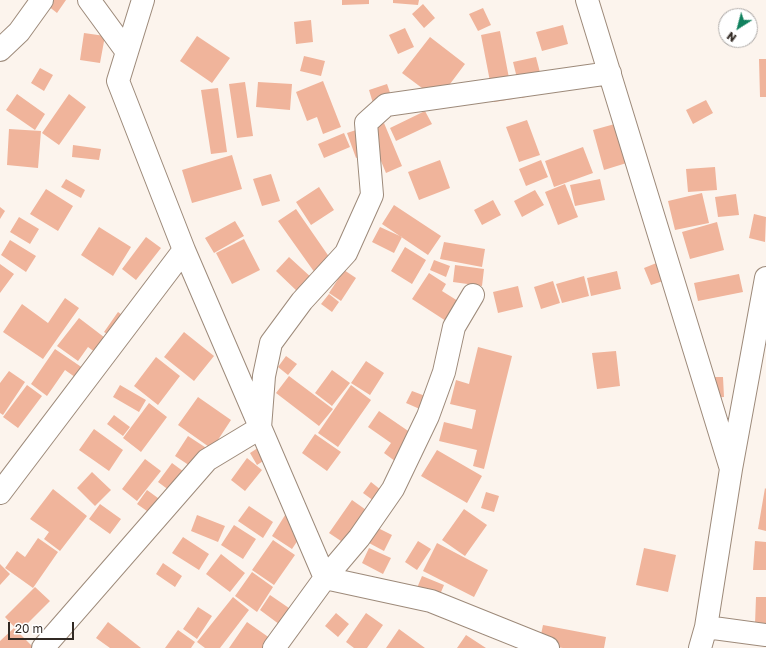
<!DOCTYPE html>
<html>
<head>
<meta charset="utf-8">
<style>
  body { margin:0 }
  #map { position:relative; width:766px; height:648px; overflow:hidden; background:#fcf4ed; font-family:"Golos Text",sans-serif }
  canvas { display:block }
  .north { position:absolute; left:718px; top:8px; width:40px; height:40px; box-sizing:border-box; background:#fff; border:1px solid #ada9a7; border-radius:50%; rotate:216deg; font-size:11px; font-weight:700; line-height:16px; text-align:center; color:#312923 }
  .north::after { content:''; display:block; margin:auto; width:14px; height:18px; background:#11815e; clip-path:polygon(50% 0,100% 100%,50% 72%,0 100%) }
  .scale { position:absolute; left:8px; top:622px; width:66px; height:18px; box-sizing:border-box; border:2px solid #312923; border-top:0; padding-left:5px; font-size:12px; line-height:14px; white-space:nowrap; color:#312923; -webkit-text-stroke:3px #fff; paint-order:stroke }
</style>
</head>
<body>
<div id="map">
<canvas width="766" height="648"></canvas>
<div class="north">N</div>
<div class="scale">20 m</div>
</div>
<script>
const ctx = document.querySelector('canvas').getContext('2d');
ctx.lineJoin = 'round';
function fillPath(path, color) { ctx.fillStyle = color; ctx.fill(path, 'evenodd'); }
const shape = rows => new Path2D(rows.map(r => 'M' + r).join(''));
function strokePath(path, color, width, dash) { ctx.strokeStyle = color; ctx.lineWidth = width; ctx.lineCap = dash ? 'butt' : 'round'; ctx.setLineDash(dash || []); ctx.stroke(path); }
fillPath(shape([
  [44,0,66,0,57,13,43,2],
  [342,0,369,0,369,4,342,5],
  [393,0,419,0,418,5,393,3],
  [423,4,435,18,424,28,412,14],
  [483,8,491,25,478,31,469,14],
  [311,20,313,42,296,44,294,22],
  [563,25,568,44,542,51,536,32],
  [405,28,414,47,398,54,389,35],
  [500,31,513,99,494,102,481,35],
  [84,33,105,36,100,63,80,60],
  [197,36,230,58,212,83,180,61],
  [430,37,465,64,438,100,402,73],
  [304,56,325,61,321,76,300,71],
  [536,57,545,92,522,98,513,62],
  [759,59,766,59,766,97,760,97],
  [40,68,53,75,44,91,31,83],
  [323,81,341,127,323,134,317,117,307,121,296,92],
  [245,82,253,136,237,138,229,84],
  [258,82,292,84,290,110,256,107],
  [387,84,395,107,376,113,369,90],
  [218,88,227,152,211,154,201,90],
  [17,94,45,114,35,130,6,110],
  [69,94,86,107,59,145,42,133],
  [706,100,713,113,693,124,686,110],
  [425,111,432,124,396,141,390,128],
  [527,120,540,155,519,162,506,127],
  [622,122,633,161,604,170,593,130],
  [384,123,402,166,386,173,368,130],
  [365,127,373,152,356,158,347,133],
  [9,129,41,131,38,168,7,165],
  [344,133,350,147,324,158,318,144],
  [73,145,101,149,99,160,72,157],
  [583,147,593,173,554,187,545,161],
  [232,155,242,189,192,203,182,170],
  [440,160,450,188,419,200,408,172],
  [541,160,548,177,526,186,519,169],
  [715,167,717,190,688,192,686,169],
  [271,174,280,201,262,206,253,179],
  [66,179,85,190,81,198,61,187],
  [600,179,605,200,575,206,570,185],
  [565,184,578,217,558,225,545,192],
  [319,187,334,210,311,225,296,202],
  [46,189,73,206,58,231,30,214],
  [535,190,544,205,522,217,514,201],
  [702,193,709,223,675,230,668,201],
  [736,194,739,215,718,217,715,197],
  [493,200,501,215,482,225,474,210],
  [394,205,441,236,428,255,382,224],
  [0,207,5,211,0,219],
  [296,209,332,261,315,273,278,221],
  [754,214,766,217,765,242,749,238],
  [19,217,39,229,30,244,10,232],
  [235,221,244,236,214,253,205,238],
  [717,222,724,250,690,259,682,232],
  [99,227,131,247,113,276,81,255],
  [380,227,402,237,394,253,372,242],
  [146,237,161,248,136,280,122,269],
  [244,239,260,270,232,284,216,253],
  [10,240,36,256,26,272,1,255],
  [444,242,485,249,482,267,440,259],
  [405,247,426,260,412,284,391,271],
  [289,257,313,279,299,293,276,271],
  [434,260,450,266,446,277,430,270],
  [659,262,666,280,651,285,644,268],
  [0,264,14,274,0,293],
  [455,265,484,269,482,286,453,282],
  [344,270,356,278,341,301,329,293],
  [617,271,621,289,591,296,587,278],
  [429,273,446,284,442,291,458,301,446,321,412,299],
  [739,274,743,292,698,301,694,283],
  [584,276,589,296,562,303,556,284],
  [553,281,560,303,541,309,534,287],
  [518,286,523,307,498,313,493,292],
  [329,294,339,302,332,312,321,304],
  [65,298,79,308,43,359,3,332,22,304,48,323],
  [118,312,132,322,119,341,104,332],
  [79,318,117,347,107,361,88,347,78,361,57,346],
  [184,332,214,356,194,381,164,357],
  [478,347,512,356,484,469,473,466,477,450,439,441,444,422,472,429,476,410,450,404,456,380,469,384],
  [55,349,96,377,89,387,65,370,47,396,31,384],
  [616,351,620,386,597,389,592,353],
  [286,356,297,364,288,375,278,367],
  [156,357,180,376,158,405,134,386],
  [366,361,384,373,370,395,351,383],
  [332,370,350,383,332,406,315,393],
  [9,371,25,382,3,415,0,413,0,383],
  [289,376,333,409,319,426,276,393],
  [708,377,723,377,724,397,709,398],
  [27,385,42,396,18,428,3,417],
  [120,385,146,400,139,412,113,397],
  [351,385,371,400,338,447,318,433],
  [412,391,428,397,422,410,406,403],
  [198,397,231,420,212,449,178,425],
  [149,403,167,417,141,452,123,438],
  [379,411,417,437,399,464,384,453,391,443,368,427],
  [114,415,130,427,123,436,107,424],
  [94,429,123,450,109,471,79,450],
  [315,434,341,452,327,471,302,453],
  [188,436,220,457,207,477,175,456],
  [264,444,271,456,257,465,250,453],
  [437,450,482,476,467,503,421,476],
  [247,458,262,470,245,491,231,480],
  [145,459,161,471,137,501,122,489],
  [172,463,199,483,185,502,158,482],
  [92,472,111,490,95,506,77,488],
  [371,482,381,490,374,501,363,493],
  [765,488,766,489,766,531,758,529],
  [53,489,87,516,60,551,44,539,49,532,30,519],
  [147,490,173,509,164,523,137,504],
  [486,492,499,496,494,512,481,508],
  [352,500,369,512,347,545,329,533],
  [100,504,121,519,110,534,89,519],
  [249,506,273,522,263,538,238,521],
  [464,509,487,525,465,556,442,540],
  [287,512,308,525,292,549,272,536],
  [197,515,225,526,218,542,191,531],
  [234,525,256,539,243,559,221,545],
  [378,528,392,535,384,551,369,543],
  [183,537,209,554,199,570,172,553],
  [38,538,58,552,33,588,5,568,17,551,25,557],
  [273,540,295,555,274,585,252,570],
  [418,541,431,549,417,570,405,562],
  [755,541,766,542,766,570,753,570],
  [437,543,488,570,474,597,423,571],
  [369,548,391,558,383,574,362,563],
  [644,548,676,555,668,592,636,585],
  [221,554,245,573,230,592,206,574],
  [163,563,182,576,175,587,156,574],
  [0,564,10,574,0,585],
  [252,572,273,587,257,612,235,596],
  [422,576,444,585,434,609,412,600],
  [35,587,50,601,19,632,5,617],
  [270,595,302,617,291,633,260,610],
  [233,597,249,610,220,648,205,648,197,642],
  [756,597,766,597,766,624,755,624],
  [198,607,212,616,197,639,183,629],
  [336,613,349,624,338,637,325,626],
  [366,613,383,625,367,648,354,648,346,642],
  [108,622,141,648,110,648,96,638],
  [247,622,274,641,269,648,229,648],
  [543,625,606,637,604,648,563,648,539,644],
  [14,628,34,648,0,648,0,641],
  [399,629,425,648,386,648],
  [178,630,195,642,191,648,165,648],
  [466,635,486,648,457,648]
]), '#f0b49b');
const minor = shape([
  [89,0,127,52],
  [143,0,118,81,184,250,325,578,431,601,548,648],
  [587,0,731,469],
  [0,50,19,32,42,0],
  [0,493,184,250],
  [706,627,766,635],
  [43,648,207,460,260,428,264,376,271,343,302,301,346,253,372,195,366,123,386,105,610,73],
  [274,648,325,578,359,538,393,489,428,416,444,372,454,327,473,295],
  [700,648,706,627,731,469,766,278]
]);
strokePath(minor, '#9d8a7a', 24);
strokePath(minor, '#fff', 22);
</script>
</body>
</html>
